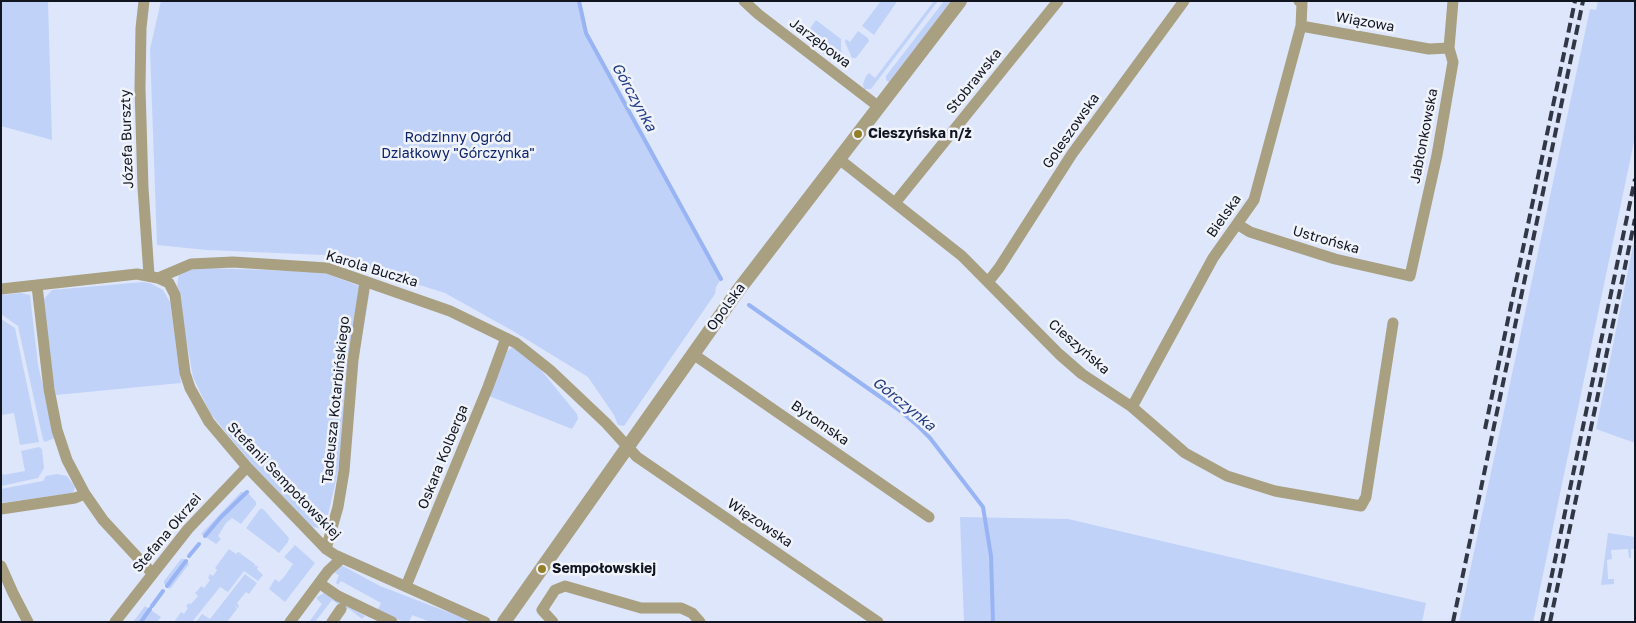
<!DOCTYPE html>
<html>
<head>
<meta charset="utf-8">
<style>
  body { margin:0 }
  #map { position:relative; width:1636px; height:623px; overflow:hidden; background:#dde6fb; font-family:"Golos Text",sans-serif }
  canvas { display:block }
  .frame { position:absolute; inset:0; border:2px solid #101520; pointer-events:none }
</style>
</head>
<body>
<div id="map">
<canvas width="1636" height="623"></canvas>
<div class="frame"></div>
</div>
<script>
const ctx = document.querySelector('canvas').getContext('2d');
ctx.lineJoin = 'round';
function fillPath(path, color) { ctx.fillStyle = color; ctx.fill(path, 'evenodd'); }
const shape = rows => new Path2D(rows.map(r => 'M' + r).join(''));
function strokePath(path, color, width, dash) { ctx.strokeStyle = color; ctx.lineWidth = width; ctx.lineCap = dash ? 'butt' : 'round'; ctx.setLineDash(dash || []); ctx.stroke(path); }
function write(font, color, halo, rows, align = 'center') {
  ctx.font = font + ' "Golos Text",sans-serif'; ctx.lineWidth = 5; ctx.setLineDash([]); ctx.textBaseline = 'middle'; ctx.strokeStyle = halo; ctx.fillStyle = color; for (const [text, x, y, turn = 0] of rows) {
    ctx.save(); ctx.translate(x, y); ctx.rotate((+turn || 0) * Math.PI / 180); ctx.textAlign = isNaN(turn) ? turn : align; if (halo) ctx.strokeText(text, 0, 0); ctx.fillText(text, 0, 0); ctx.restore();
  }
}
fillPath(shape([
  [1,1,48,1,52,140,1,126],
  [161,1,579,1,586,33,721,279,716,287,715,294,624,426,618,425,614,415,588,377,513,331,445,293,324,255,207,250,157,245,150,49],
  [881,1,896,1,896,3,874,35,862,26],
  [934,1,938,1,871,89,864,89,863,84,866,76,869,73,875,78],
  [944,1,952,1,889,82,886,80,886,76],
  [1598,1,1635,1,1635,137,1533,622,1459,622,1590,9,1596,10],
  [816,20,841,39,841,50,847,61,842,67,803,39],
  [858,31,868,38,869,41,856,58,852,58,845,42,846,39,850,42],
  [1635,236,1635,443,1596,429],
  [207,268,322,272,370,290,338,472,326,523,319,528,312,527,251,463,210,413,193,377,177,288,179,271],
  [143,282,150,283,163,290,170,302,181,383,56,395,53,380,43,301,45,298,52,290],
  [21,293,30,295,38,365,55,438,45,442,43,440,18,326,1,314,1,295],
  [1,319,15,328,39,442,20,445,14,413,1,415],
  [513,347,537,365,577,414,578,419,572,429,489,396,507,351],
  [39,447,42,449,44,468,38,478,1,486,1,470,3,475,25,471,21,451],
  [57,474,67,476,75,487,73,493,1,503,1,489,43,481,46,476],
  [241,492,247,492,256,502,256,505,241,524,232,518,226,523,218,536,221,539,216,544,201,534],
  [260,509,263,509,289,538,288,542,279,553,246,528],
  [960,517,1068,519,1426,603,1422,622,964,622],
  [1608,533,1635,537,1635,549,1631,549,1631,558,1629,558,1628,549,1611,550,1612,559,1607,560,1608,579,1614,579,1614,584,1601,585],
  [295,545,315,563,285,602,269,589,275,579,279,582,284,577,293,564,284,557],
  [229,549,236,554,238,552,241,553,239,556,241,554,255,564,254,567,256,565,258,567,257,569,263,575,258,581,244,571,228,592,220,587,192,622,174,622,181,612,184,614,188,608,186,606,189,603,191,604,198,596,195,593,198,590,201,592,198,590,201,586,204,588,210,580,208,578,210,574,213,576,217,570,215,568],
  [181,559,184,559,189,564,170,589,164,584,164,581],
  [341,565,380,586,474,622,430,622,412,615,409,622,404,622,377,611,381,603,341,581,338,585,336,583,339,575,335,573],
  [245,574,257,583,249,594,246,592,237,603,239,606,238,608,235,606,237,609,227,622,196,622,202,614,210,619],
  [324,593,329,595,365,616,362,619,348,608,346,610,332,600,315,622,309,622,322,604,317,599,317,597],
  [145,606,161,617,157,622,133,622]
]), '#c1d2f9');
strokePath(shape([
  [579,1,586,33,721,279],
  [749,305,899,410,918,426,930,438,983,507,991,556,993,622],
  [205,536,221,517,247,492],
  [189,556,199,544],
  [167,586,186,561],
  [152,606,163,591],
  [141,622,150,609]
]), '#98b4f4', 4);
strokePath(shape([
  [144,1,141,28,140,88,143,188,149,275],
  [744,1,758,14,879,107],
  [1301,26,1429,49,1449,48],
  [839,159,962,256,1059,354,1082,374,1132,407,1185,453,1227,476,1275,491,1361,506,1366,497,1393,323],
  [895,203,1058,1],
  [1237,224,1250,232,1335,259,1410,276,1437,155,1453,62,1449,48,1453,1],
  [158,278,191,264,233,262,327,268,450,311,516,343,550,370,606,423,637,457,878,622],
  [988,282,999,268,1072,154,1184,1],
  [37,286,49,389,57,430,67,460,85,494,103,520,152,573],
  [1,289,137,274,158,278,169,283,175,295,185,373,190,388,209,422,247,467,326,549,335,555,485,622],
  [693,354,929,517],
  [1132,407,1213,258,1254,200,1301,26,1302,3,1299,1],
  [1,509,75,498,85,494],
  [326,549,338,507,344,471,353,360,365,282],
  [1,566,13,593,28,622],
  [319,583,338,596,392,622],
  [406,586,488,387,506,338],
  [115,622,188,529,247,467],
  [290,622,328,571,342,558],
  [332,622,341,609],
  [553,622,542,610,555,590,565,586,641,608,681,608,692,613,700,622]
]), '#a8a081', 11);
strokePath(shape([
  [504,622,737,292,960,1]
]), '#a8a081', 14);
strokePath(shape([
  [1485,429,1575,1],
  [1453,622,1583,1],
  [1542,622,1635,179],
  [1550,622,1635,219]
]), '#313744', 4, [10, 5]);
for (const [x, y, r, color] of [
  [858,134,5,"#937f27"],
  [542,569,5,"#937f27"]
]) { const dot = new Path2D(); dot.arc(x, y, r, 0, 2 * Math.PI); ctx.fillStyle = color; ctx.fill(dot); strokePath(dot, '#f0f3fa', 2); }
write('14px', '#101520', '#f0f3fa', [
  ["Wiązowa",1365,22,10],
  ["Jarzębowa",820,43,37],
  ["Stobrawska",974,81,-51],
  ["Goleszowska",1071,131,-55],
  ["Jabłonkowska",1424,136,-79],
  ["Józefa Burszty",127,139,-92],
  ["Bielska",1224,216,-55],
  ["Ustrońska",1326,240,16],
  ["Karola Buczka",372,269,17],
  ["Opolska",726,307,-54],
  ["Cieszyńska",1079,347,41],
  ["Tadeusza Kotarbińskiego",336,400,-84],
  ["Bytomska",820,423,35],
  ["Oskara Kolberga",443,457,-68],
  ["Stefanii Sempołowskiej",284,481,46],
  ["Więzowska",760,523,34],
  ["Stefana Okrzei",167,533,-50]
]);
write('bold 14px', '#101520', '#f0f3fa', [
  ["Cieszyńska n/ż",868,134],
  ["Sempołowskiej",552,569]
], 'left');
write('14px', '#0f246c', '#f0f3fa', [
  ["Rodzinny Ogród",458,138],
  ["Działkowy \"Górczynka\"",458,154]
]);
write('italic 15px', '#243e88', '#f0f3fa', [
  ["Górczynka",634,97,61],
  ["Górczynka",904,404,39]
]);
</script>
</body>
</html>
